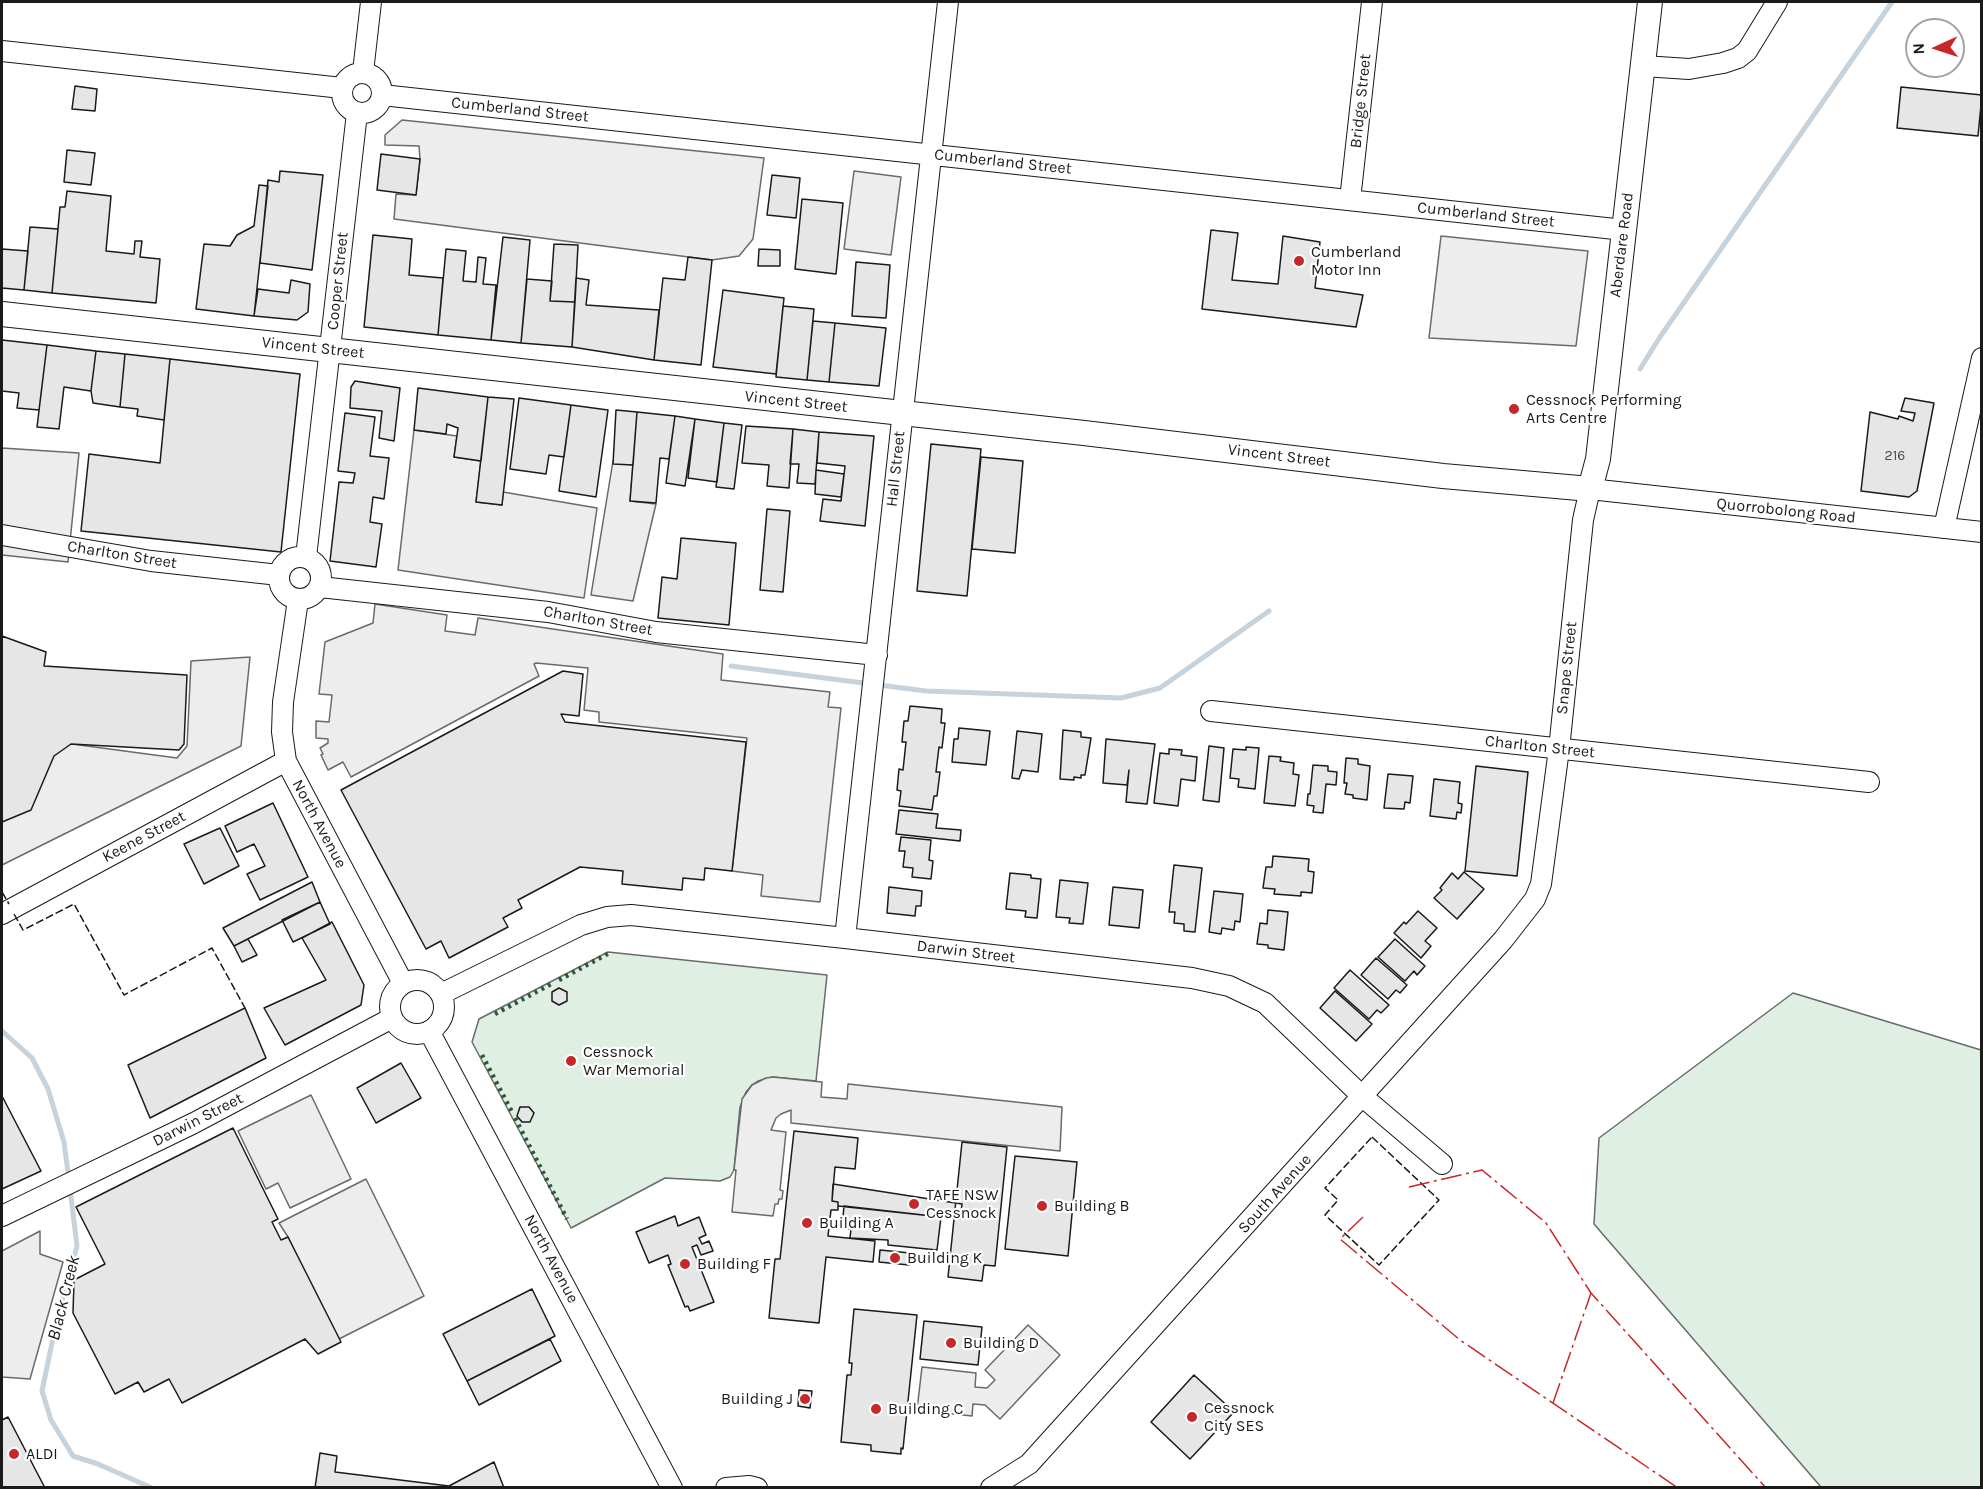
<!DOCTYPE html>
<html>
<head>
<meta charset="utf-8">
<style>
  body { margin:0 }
  #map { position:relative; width:1983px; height:1489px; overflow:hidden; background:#fff; font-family:Karla,sans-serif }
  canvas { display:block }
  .frame { position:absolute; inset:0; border:3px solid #1a1a1a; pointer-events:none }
  .north { position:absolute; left:1905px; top:18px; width:60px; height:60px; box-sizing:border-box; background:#fff; border:2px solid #a3a3a3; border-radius:50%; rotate:267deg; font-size:16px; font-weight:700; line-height:24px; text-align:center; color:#1a1a1a }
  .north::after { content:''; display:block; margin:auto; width:21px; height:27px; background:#c62828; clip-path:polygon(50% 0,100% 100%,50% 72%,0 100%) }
</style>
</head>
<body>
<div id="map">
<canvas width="1983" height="1489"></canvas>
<div class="frame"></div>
<div class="north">N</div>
</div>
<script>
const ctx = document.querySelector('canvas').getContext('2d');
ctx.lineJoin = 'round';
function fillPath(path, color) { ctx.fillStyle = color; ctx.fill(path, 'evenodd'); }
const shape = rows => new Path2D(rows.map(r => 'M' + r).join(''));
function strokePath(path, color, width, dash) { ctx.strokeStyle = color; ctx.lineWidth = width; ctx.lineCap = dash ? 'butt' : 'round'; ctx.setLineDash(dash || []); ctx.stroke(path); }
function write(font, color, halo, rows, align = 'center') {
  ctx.font = font + ' Karla,sans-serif'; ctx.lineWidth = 4.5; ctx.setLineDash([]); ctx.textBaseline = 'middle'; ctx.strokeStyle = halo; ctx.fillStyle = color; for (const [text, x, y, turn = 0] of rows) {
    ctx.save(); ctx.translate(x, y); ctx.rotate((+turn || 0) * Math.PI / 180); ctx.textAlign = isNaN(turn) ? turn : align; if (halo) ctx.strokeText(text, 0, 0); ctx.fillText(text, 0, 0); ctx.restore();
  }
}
const green = shape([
  [608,952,827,975,816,1081,773,1077,758,1081,752,1085,746,1092,740,1107,734,1170,730,1177,720,1181,665,1178,571,1228,472,1042,479,1019,608,952],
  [1793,993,1981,1050,1981,1487,1821,1487,1594,1224,1599,1138,1793,993]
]);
fillPath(green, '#e0efe3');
strokePath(green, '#6a6a6a', 1.5);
const parking = shape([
  [402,120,764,158,753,239,739,256,712,260,394,219,396,194,416,195,420,159,419,146,385,145,385,135,402,120],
  [854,171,901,177,891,255,844,249,854,171],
  [1441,236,1588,251,1576,346,1429,338,1441,236],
  [414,430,457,436,454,457,481,461,476,502,502,505,503,492,597,508,584,598,398,570,414,430],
  [2,448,79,453,68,562,2,555,2,448],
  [613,461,633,465,630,501,656,504,633,601,591,595,613,461],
  [375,604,447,615,445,631,475,635,478,618,723,654,721,680,830,692,828,707,841,708,820,902,761,896,763,875,732,871,747,738,599,722,599,712,584,710,588,668,536,663,534,664,539,676,351,777,343,762,328,770,321,755,323,754,320,748,328,743,328,739,316,738,316,721,329,722,332,695,319,694,325,642,373,623,375,604],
  [250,657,241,746,2,865,2,820,20,812,57,742,177,758,187,746,191,661,250,657],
  [773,1077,822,1082,821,1097,847,1099,848,1084,1062,1107,1060,1151,791,1123,791,1110,781,1114,776,1118,771,1130,786,1132,780,1190,783,1191,782,1199,779,1199,778,1204,775,1204,773,1216,732,1212,736,1170,734,1170,742,1099,752,1085,766,1078,773,1077],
  [311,1095,351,1179,290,1208,278,1183,266,1189,238,1131,311,1095],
  [366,1179,424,1296,337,1340,288,1237,279,1223,366,1179],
  [40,1231,40,1254,63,1262,30,1379,2,1377,2,1251,40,1231],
  [1028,1325,1060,1355,1000,1419,985,1405,973,1404,972,1416,917,1410,922,1367,976,1373,975,1387,987,1388,995,1380,985,1370,1028,1325]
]);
fillPath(parking, '#ededed');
strokePath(parking, '#6a6a6a', 1.5);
strokePath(shape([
  [1640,369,1660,337,1892,2],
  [731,666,926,691,1121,698,1160,688,1269,611],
  [2,1031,32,1058,48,1089,64,1142,69,1180],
  [70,1189,77,1246,57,1319,42,1391,51,1420,73,1456,98,1464,152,1488]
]), '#c6d2dc', 5);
const building = shape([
  [75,86,97,89,95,111,72,109,75,86],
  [1901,87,1982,95,1978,136,1897,128,1901,87],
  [67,150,95,153,91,185,64,182,67,150],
  [381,154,420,159,416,195,377,190,381,154],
  [280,171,323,175,312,270,260,263,268,180,279,182,280,171],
  [772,175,800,178,796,218,767,215,772,175],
  [259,185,268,186,254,316,196,309,204,244,230,246,237,235,254,226,259,185],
  [67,191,111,196,106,251,134,254,135,241,142,241,140,257,160,259,156,303,52,293,60,207,65,207,67,191],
  [802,199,843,203,836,274,795,269,802,199],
  [30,227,58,229,52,293,24,290,30,227],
  [1211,230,1238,233,1232,280,1278,284,1283,236,1320,242,1315,288,1363,295,1356,327,1202,309,1211,230],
  [373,235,412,239,409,275,443,278,438,335,364,327,373,235],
  [503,237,530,240,521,343,491,340,503,237],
  [554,244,578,245,575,302,550,301,554,244],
  [2,249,28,251,24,290,2,288,2,249],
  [446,249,466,251,463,281,476,282,478,257,486,258,483,284,496,285,491,340,438,335,446,249],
  [759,249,780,250,780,266,758,266,759,249],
  [688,257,712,260,701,365,654,360,663,278,685,280,688,257],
  [856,262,890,265,886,318,852,316,856,262],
  [576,278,589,280,586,305,659,310,654,360,572,347,576,278],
  [527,279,552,281,550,301,575,302,572,347,521,343,527,279],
  [291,280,310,284,308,312,297,320,254,316,258,289,289,293,291,280],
  [723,290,784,298,776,374,713,367,723,290],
  [783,306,814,309,807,380,776,377,783,306],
  [813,321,835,323,829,382,807,380,813,321],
  [835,323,886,328,879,386,829,382,835,323],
  [2,340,47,345,39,410,17,408,19,393,2,391,2,340],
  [47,345,96,351,91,391,64,387,59,429,37,427,47,345],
  [96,351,125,354,120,407,93,403,91,391,96,351],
  [125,354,170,359,164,420,137,416,138,409,120,407,125,354],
  [170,359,300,374,281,552,81,531,89,454,160,463,170,359],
  [355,381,400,388,394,441,379,438,382,411,350,408,351,387,355,381],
  [418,388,488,397,481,461,454,457,458,428,447,424,446,434,414,430,418,388],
  [488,397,514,399,502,505,476,502,488,397],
  [519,398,571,405,564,457,549,455,546,474,510,469,519,398],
  [1905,398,1934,403,1917,491,1909,497,1861,491,1870,412,1898,419,1899,416,1913,421,1915,413,1901,411,1905,398],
  [571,405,608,410,596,497,559,491,571,405],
  [616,410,637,412,633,465,613,464,616,410],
  [637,412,675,416,669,459,660,458,656,503,630,501,637,412],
  [345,413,375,417,370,456,389,458,384,499,373,497,370,522,382,524,376,567,330,561,339,482,353,483,355,473,338,471,345,413],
  [675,416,695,419,685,486,666,483,675,416],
  [695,419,724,423,717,482,688,478,695,419],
  [724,423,742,425,734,489,716,487,724,423],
  [746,426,793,429,789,488,767,486,769,465,742,463,746,426],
  [793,429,819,432,815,484,797,483,799,464,790,464,793,429],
  [819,432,874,436,865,526,820,521,823,499,841,501,845,466,817,463,819,432],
  [931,444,981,449,967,596,917,591,931,444],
  [981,457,1023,461,1015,553,972,549,981,457],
  [816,470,844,474,841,497,815,494,816,470],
  [767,509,790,511,783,592,760,590,767,509],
  [681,538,736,543,729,625,658,618,662,577,677,579,681,538],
  [2,636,46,652,44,666,187,675,184,744,179,750,71,744,54,756,31,810,2,822,2,636],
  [563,671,583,674,579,716,561,714,565,722,746,742,732,871,705,868,704,880,683,878,682,890,622,884,623,871,580,867,518,900,522,908,503,918,508,927,449,958,441,941,426,949,341,790,563,671],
  [910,706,942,709,941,723,945,723,942,748,939,747,936,772,940,772,937,796,934,796,932,810,899,806,901,791,897,790,899,769,903,770,906,742,902,742,904,721,908,721,910,706],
  [959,728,990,731,986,765,952,762,954,739,958,739,959,728],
  [1063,730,1081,732,1081,737,1091,738,1085,775,1081,775,1081,778,1074,777,1074,780,1060,779,1063,730],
  [1017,731,1042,734,1038,772,1022,770,1019,779,1012,778,1017,731],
  [1106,739,1155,744,1147,804,1126,802,1129,770,1127,785,1103,783,1106,739],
  [1209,746,1224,748,1219,802,1203,800,1209,746],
  [1246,747,1259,748,1255,789,1238,787,1239,779,1230,778,1233,749,1246,750,1246,747],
  [1169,749,1182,750,1181,755,1197,757,1195,781,1181,779,1178,806,1154,803,1160,753,1169,754,1169,749],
  [1269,756,1281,757,1280,761,1294,763,1293,774,1299,775,1295,806,1264,803,1269,756],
  [1346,758,1358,759,1358,764,1370,766,1367,800,1353,798,1353,795,1345,794,1347,783,1344,783,1346,758],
  [1313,765,1328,766,1328,771,1337,772,1336,785,1326,784,1323,813,1313,812,1314,806,1307,805,1308,794,1310,794,1313,765],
  [1476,766,1528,772,1517,876,1465,871,1476,766],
  [1388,774,1413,776,1410,803,1405,802,1404,809,1384,808,1388,774],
  [1434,779,1460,782,1458,803,1462,804,1461,813,1457,812,1456,819,1430,816,1434,779],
  [273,803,308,877,260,900,247,874,265,866,254,844,237,852,225,826,273,803],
  [899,810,938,814,936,828,961,830,960,841,896,834,899,810],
  [220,828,239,866,204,884,184,844,220,828],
  [901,837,931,840,929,860,933,861,931,879,912,877,913,868,903,867,905,851,899,851,901,837],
  [1273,856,1309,859,1308,871,1314,872,1312,893,1301,892,1301,896,1274,894,1275,889,1263,888,1266,867,1272,867,1273,856],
  [1174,865,1202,868,1195,932,1184,931,1184,924,1174,923,1175,912,1169,912,1174,865],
  [1464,872,1484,889,1457,919,1434,898,1442,890,1440,888,1452,873,1458,879,1464,872],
  [1010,873,1031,875,1031,878,1041,879,1037,918,1025,917,1026,911,1006,909,1010,873],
  [1060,880,1088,883,1083,924,1069,923,1070,918,1056,917,1060,880],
  [312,882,320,902,234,946,223,928,312,882],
  [889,887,922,891,921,906,916,906,915,916,887,913,889,887],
  [1113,887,1143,890,1139,928,1109,925,1113,887],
  [1214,891,1243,894,1240,922,1235,921,1234,930,1222,928,1221,934,1209,932,1214,891],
  [320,902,330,924,293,942,282,920,320,902],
  [1268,910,1288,912,1284,950,1268,948,1268,945,1257,944,1260,923,1267,924,1268,910],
  [1418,911,1437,928,1425,941,1431,946,1421,958,1394,933,1404,922,1406,924,1418,911],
  [332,922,364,985,361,1005,285,1045,264,1008,326,980,302,938,332,922],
  [248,939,257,955,242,962,234,946,248,939],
  [1395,939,1425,966,1417,975,1414,971,1405,981,1378,957,1395,939],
  [1376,958,1407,985,1400,993,1396,990,1388,999,1361,975,1376,958],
  [1350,970,1389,1005,1381,1013,1377,1010,1369,1019,1334,988,1350,970],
  [559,988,567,992,567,1001,559,1005,552,1001,552,992,559,988],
  [1335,991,1372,1024,1356,1041,1320,1008,1335,991],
  [245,1008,266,1058,150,1118,128,1065,245,1008],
  [401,1063,421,1098,376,1123,357,1088,401,1063],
  [2,1096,41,1171,2,1189,2,1096],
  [520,1107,529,1107,534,1113,530,1122,522,1122,517,1116,520,1107],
  [233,1128,278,1219,272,1222,281,1240,288,1237,341,1342,318,1354,305,1339,182,1403,169,1379,144,1392,138,1382,115,1394,73,1313,74,1280,105,1264,76,1207,233,1128],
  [794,1131,858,1138,855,1169,835,1167,832,1201,838,1202,838,1210,831,1210,828,1236,875,1241,873,1262,826,1257,819,1323,769,1318,775,1259,780,1259,794,1131],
  [962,1142,1007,1147,995,1266,984,1265,982,1281,948,1277,962,1142],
  [1015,1156,1077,1162,1068,1256,1005,1249,1015,1156],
  [833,1184,962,1204,960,1219,838,1206,838,1202,832,1201,833,1184],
  [844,1206,941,1217,937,1250,888,1245,888,1240,850,1238,851,1229,842,1228,844,1206],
  [675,1216,678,1226,699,1217,706,1235,699,1238,702,1244,709,1241,713,1251,701,1255,697,1245,692,1247,714,1302,690,1311,688,1306,685,1307,668,1265,671,1264,668,1255,649,1263,636,1232,675,1216],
  [880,1250,910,1253,909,1265,879,1262,880,1250],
  [532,1289,555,1336,467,1381,443,1334,532,1289],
  [854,1309,917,1315,903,1449,901,1448,901,1454,871,1451,871,1445,841,1442,847,1375,851,1375,852,1363,849,1363,854,1309],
  [924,1321,982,1327,978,1365,920,1359,924,1321],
  [550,1339,561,1361,479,1405,467,1381,550,1339],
  [1194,1375,1234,1412,1190,1459,1151,1422,1194,1375],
  [799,1390,812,1391,810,1408,798,1406,799,1390],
  [8,1417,45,1488,2,1488,2,1420,8,1417],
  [320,1453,337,1456,335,1472,449,1486,494,1462,504,1488,315,1488,320,1453]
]);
fillPath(building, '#e6e6e6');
strokePath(building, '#1a1a1a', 1.5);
const minor = shape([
  [2,51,342,88],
  [1643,66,1689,69,1723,63,1738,58,1747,51,1777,2],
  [363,72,371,2],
  '342 93a20 20 0 1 1 40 0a20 20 0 1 1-40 0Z',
  [382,95,1624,230],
  [1350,200,1372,2],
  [1944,528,1982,358],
  [2,535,151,561,279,575],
  '279 578a21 21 0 1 1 42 0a21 21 0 1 1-42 0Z',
  [306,557,357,113],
  [320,587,548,612,656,632,877,655],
  [298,600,283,702,282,732,286,761,403,983],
  [1211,711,1869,782],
  [2,914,286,761],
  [845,938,948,2],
  '390 1007a27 27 0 1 1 54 0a27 27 0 1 1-54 0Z',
  [441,994,581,925,607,917,631,915,845,938,1192,978,1229,986,1265,1003,1363,1097,1442,1164],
  [429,1031,672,1488],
  [2,1216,194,1123,392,1018],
  [726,1488,749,1486,757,1488],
  [991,1488,1029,1464,1503,940,1535,899,1541,884,1559,749,1583,520,1590,489,1982,532]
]);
const major = shape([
  [2,314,1084,433,1443,476,1590,489,1598,459,1650,2]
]);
strokePath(minor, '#1a1a1a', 22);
strokePath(major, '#1a1a1a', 26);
strokePath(minor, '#fff', 20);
strokePath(major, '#fff', 24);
strokePath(shape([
  [559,980,611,952],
  [495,1014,553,983],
  [482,1055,512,1112],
  [515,1118,567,1219]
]), '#2b5a34', 4.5, [3, 4.5]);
strokePath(shape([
  [2,892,9,904],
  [14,914,23,930,74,904,124,995,212,948,245,1008],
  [1372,1137,1439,1200,1379,1265,1325,1215,1338,1200,1325,1188,1372,1137]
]), '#1a1a1a', 1.5, [8, 3]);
strokePath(shape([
  [1409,1187,1482,1170,1546,1223,1591,1293,1766,1488],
  [1363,1217,1340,1239,1460,1340,1678,1488],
  [1553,1403,1591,1293]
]), '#c62828', 1.5, [21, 4.5, 3, 4.5]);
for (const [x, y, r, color] of [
  [1299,261,6,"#c62828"],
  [1514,409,6,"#c62828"],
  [571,1061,6,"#c62828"],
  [914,1204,6,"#c62828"],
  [1042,1206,6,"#c62828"],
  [807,1223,6,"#c62828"],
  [895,1258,6,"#c62828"],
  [685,1264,6,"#c62828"],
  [951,1343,6,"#c62828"],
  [805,1399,6,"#c62828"],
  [876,1409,6,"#c62828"],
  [1192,1417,6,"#c62828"],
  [14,1454,6,"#c62828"]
]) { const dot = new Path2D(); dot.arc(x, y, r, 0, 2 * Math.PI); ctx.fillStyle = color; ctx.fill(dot); strokePath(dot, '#fff', 2); }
write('14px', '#4d4d4d', null, [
  ["216",1895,456]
]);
write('16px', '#1a1a1a', '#fff', [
  ["Bridge Street",1361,101,-84],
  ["Cumberland Street",520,110,6],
  ["Cumberland Street",1003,162,6],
  ["Cumberland Street",1486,215,6],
  ["Aberdare Road",1622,245,-83],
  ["Cooper Street",338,281,-84],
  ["Vincent Street",313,348,6],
  ["Vincent Street",796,402,6],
  ["Vincent Street",1279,456,7],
  ["Hall Street",896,469,-84],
  ["Quorrobolong Road",1786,511,6],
  ["Charlton Street",122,555,9],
  ["Charlton Street",598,621,10],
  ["Snape Street",1567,668,-84],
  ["Charlton Street",1540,747,6],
  ["North Avenue",319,824,62],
  ["Keene Street",144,837,-28],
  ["Darwin Street",966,952,7],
  ["Darwin Street",198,1120,-27],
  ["South Avenue",1275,1194,-48],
  ["North Avenue",551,1259,62]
]);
write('16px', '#1a1a1a', '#fff', [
  ["Cumberland",1311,252],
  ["Motor Inn",1311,270],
  ["Cessnock Performing",1526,400],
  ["Arts Centre",1526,418],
  ["Cessnock",583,1052],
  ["War Memorial",583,1070],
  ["TAFE NSW",926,1195],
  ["Cessnock",926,1213],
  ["Building B",1054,1206],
  ["Building A",819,1223],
  ["Building K",907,1258],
  ["Building F",697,1264],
  ["Building D",963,1343],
  ["Building J",793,1399,"right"],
  ["Cessnock",1204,1408],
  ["City SES",1204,1426],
  ["Building C",888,1409],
  ["ALDI",26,1454]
], 'left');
write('italic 18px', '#1a1a1a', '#fff', [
  ["Black Creek",64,1298,-76]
]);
</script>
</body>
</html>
